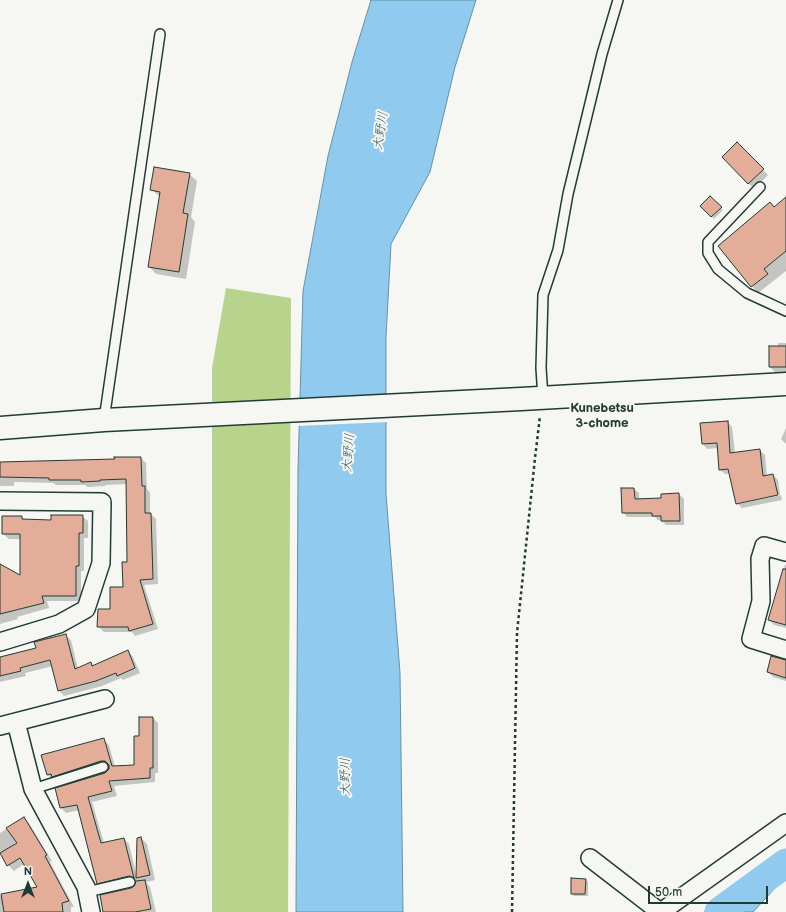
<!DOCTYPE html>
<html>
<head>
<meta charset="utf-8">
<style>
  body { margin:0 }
  #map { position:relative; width:786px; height:912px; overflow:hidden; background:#f6f6f2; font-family:"Balsamiq Sans",sans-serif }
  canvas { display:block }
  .north { position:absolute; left:8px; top:864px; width:40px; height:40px; -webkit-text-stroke:3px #f6f6f2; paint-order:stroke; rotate:0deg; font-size:11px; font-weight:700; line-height:16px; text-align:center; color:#1f3d34 }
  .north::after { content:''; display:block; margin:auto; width:14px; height:18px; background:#1f3d34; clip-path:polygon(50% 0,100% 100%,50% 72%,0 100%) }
  .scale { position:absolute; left:648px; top:886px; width:120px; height:18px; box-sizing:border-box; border:2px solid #1f3d34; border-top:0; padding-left:5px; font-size:12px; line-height:14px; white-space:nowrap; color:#1f3d34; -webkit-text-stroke:3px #f6f6f2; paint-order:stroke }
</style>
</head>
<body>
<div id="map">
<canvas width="786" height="912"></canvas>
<div class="north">N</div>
<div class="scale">50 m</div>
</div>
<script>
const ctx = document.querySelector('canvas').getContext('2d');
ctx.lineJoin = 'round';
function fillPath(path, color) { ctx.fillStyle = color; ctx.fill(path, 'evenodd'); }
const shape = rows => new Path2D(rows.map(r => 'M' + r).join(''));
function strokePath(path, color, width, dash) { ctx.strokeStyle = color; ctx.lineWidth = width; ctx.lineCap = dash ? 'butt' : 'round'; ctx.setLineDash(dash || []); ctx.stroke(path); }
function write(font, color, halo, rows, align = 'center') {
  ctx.font = font + ' "Balsamiq Sans","Klee One",sans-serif'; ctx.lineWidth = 4; ctx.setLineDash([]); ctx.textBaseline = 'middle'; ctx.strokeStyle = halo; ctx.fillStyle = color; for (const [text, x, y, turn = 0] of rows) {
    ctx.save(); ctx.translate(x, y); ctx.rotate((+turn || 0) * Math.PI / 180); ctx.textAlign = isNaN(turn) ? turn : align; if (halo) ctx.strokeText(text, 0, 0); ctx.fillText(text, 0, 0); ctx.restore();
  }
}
fillPath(shape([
  [226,288,291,298,288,912,212,912,212,368]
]), '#b8d48c');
const water = shape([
  [371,0,476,0,455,67,430,172,391,244,386,337,386,494,400,673,403,912,296,912,298,470,303,291,328,156,352,62,371,0],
  [764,869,776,887,753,912,704,912,764,869]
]);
fillPath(water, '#90cbef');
strokePath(water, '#6392a4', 1);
fillPath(shape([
  [388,394,388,422,297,426,298,399]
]), '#f6f6f2');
fillPath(shape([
  [737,144,768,175,754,189,723,157],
  [189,174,197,181,191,217,195,222,186,279,156,274,149,266,160,197,151,189],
  [710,197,723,210,714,219,701,206],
  [786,199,786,271,758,293,752,286,775,208],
  [778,343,786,343,786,372,775,372,770,367,778,348],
  [728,422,732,427,735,453,760,450,765,455,767,477,773,475,778,480,780,494,739,502,739,504,781,495,782,500,742,508,737,503,730,474,725,474,720,470,718,448,707,449,703,444],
  [786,428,786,444,781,439],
  [141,458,146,463,147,489,150,493,150,513,156,519,158,584,144,585,158,629,135,636,132,632,104,632,98,626,111,610,124,588,128,563,127,484,105,485,106,486,87,487,85,485,56,485,53,483,14,482,14,486,0,486,0,463,49,463],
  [634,489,639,493,639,500,662,499,679,494,684,499,684,525,666,525,661,520,658,520,655,517,627,517,623,512],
  [82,516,88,521,88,538,84,538,84,571,81,571,81,601,47,601,49,608,17,617,18,619,0,624,0,565,21,576,21,539,9,539,3,534,3,517,21,517,24,520,52,521],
  [785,565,786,565,786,628,774,625,769,620],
  [65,635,71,640,78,669,91,663,94,666,128,651,133,657,140,673,123,680,121,678,102,686,64,696,59,690,53,666,25,673,26,676,0,682,0,658,37,649],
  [786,660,786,681,773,677,768,672],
  [153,718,158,723,158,773,155,773,155,782,114,786,117,796,92,802,104,843,124,839,129,844,136,874,141,838,147,844,155,880,146,882,150,887,156,912,104,912,135,887,137,882,134,881,103,888,98,883,80,810,66,813,61,808,56,789,105,774,110,769,110,766,53,780,48,775,43,756,104,740,109,745,115,767,135,766,140,737],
  [24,818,29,823,52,861,50,862,74,907,71,907,71,912,0,912,0,896,39,888,24,864,14,871,8,865,0,851,0,833],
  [586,880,588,882,588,896,574,896,572,893]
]), '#0003');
strokePath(shape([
  [719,912,786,863]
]), '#90cbef', 29);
const building = shape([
  [737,142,764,169,748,184,722,157,737,142],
  [154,167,190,173,183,213,188,214,179,272,148,267,160,192,150,190,154,167],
  [710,196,722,207,711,217,700,206,710,196],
  [786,197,786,251,764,269,768,274,751,287,718,246,770,202,774,207,786,197],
  [769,346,786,346,786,367,769,367,769,346],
  [728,421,730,453,760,449,763,476,773,474,778,495,736,504,728,469,719,470,717,443,702,444,700,423,728,421],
  [114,457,141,457,142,486,145,486,145,513,151,513,153,579,140,580,153,624,129,631,128,627,97,627,98,609,110,609,110,587,123,587,122,562,127,562,126,479,100,480,100,481,81,482,81,480,49,480,49,478,0,477,0,462,115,459,114,457],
  [621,488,634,488,635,499,661,498,661,494,679,493,680,521,661,521,661,516,652,516,652,513,622,513,621,488],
  [51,515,83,515,83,533,79,533,79,566,76,566,76,596,42,596,44,603,0,614,0,564,20,575,20,534,2,534,2,516,22,516,22,519,51,520,51,515],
  [783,569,786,569,786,625,768,620,783,569],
  [66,634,75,669,91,662,92,666,128,650,135,668,117,676,116,673,96,681,58,691,50,660,20,668,21,671,0,676,0,657,36,648,34,642,66,634],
  [771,656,786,660,786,678,767,672,771,656],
  [139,717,153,717,153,768,150,768,150,778,109,781,112,791,88,797,101,843,124,838,134,878,129,876,97,884,77,805,60,808,55,788,105,773,109,769,109,765,105,761,101,761,52,777,51,774,47,775,41,755,104,738,112,766,134,765,134,736,139,736,139,717],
  [24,817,47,855,45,856,69,901,62,903,63,912,4,912,1,894,37,887,20,858,7,866,0,853,17,843,6,828,24,817],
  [141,837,150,875,136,878,137,838,141,837],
  [571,878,586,879,585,894,571,894,571,878],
  [145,880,151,909,135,912,103,912,100,895,131,888,134,886,136,881,145,880]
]);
fillPath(building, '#e3ad99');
strokePath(building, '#1f3d34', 1);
const lane = shape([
  [760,187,708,242,708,253,718,269,747,293,786,311],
  [543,398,541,368,543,295,558,250,568,194,602,54,618,0],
  [104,420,160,34],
  [33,789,103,767],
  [87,892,130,882]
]);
const street = shape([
  [0,501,102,502,101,563,86,609,59,624,0,642],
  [786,552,764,546,760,559,761,601,751,639,786,650],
  [16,722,33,789,86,887,91,912],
  [0,726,105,699],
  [590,858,660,912],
  [661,912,786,823]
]);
const secondary = shape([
  [0,428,104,420,521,399,786,384]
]);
strokePath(lane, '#1f3d34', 12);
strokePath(street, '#1f3d34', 20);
strokePath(secondary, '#1f3d34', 25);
strokePath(shape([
  [512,912,517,633,535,458,540,416]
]), '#1f3d34', 2.5, [3, 3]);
strokePath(lane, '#f6f6f2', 9);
strokePath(street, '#f6f6f2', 17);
strokePath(secondary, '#f6f6f2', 22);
write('italic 13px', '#365959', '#f6f6f2', [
  ["大野川",381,131,-81],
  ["大野川",349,453,-85],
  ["大野川",346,777,-91]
]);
write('bold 13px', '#1f3d34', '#f6f6f2', [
  ["Kunebetsu",602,409],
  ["3-chome",602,424]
]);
</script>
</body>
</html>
